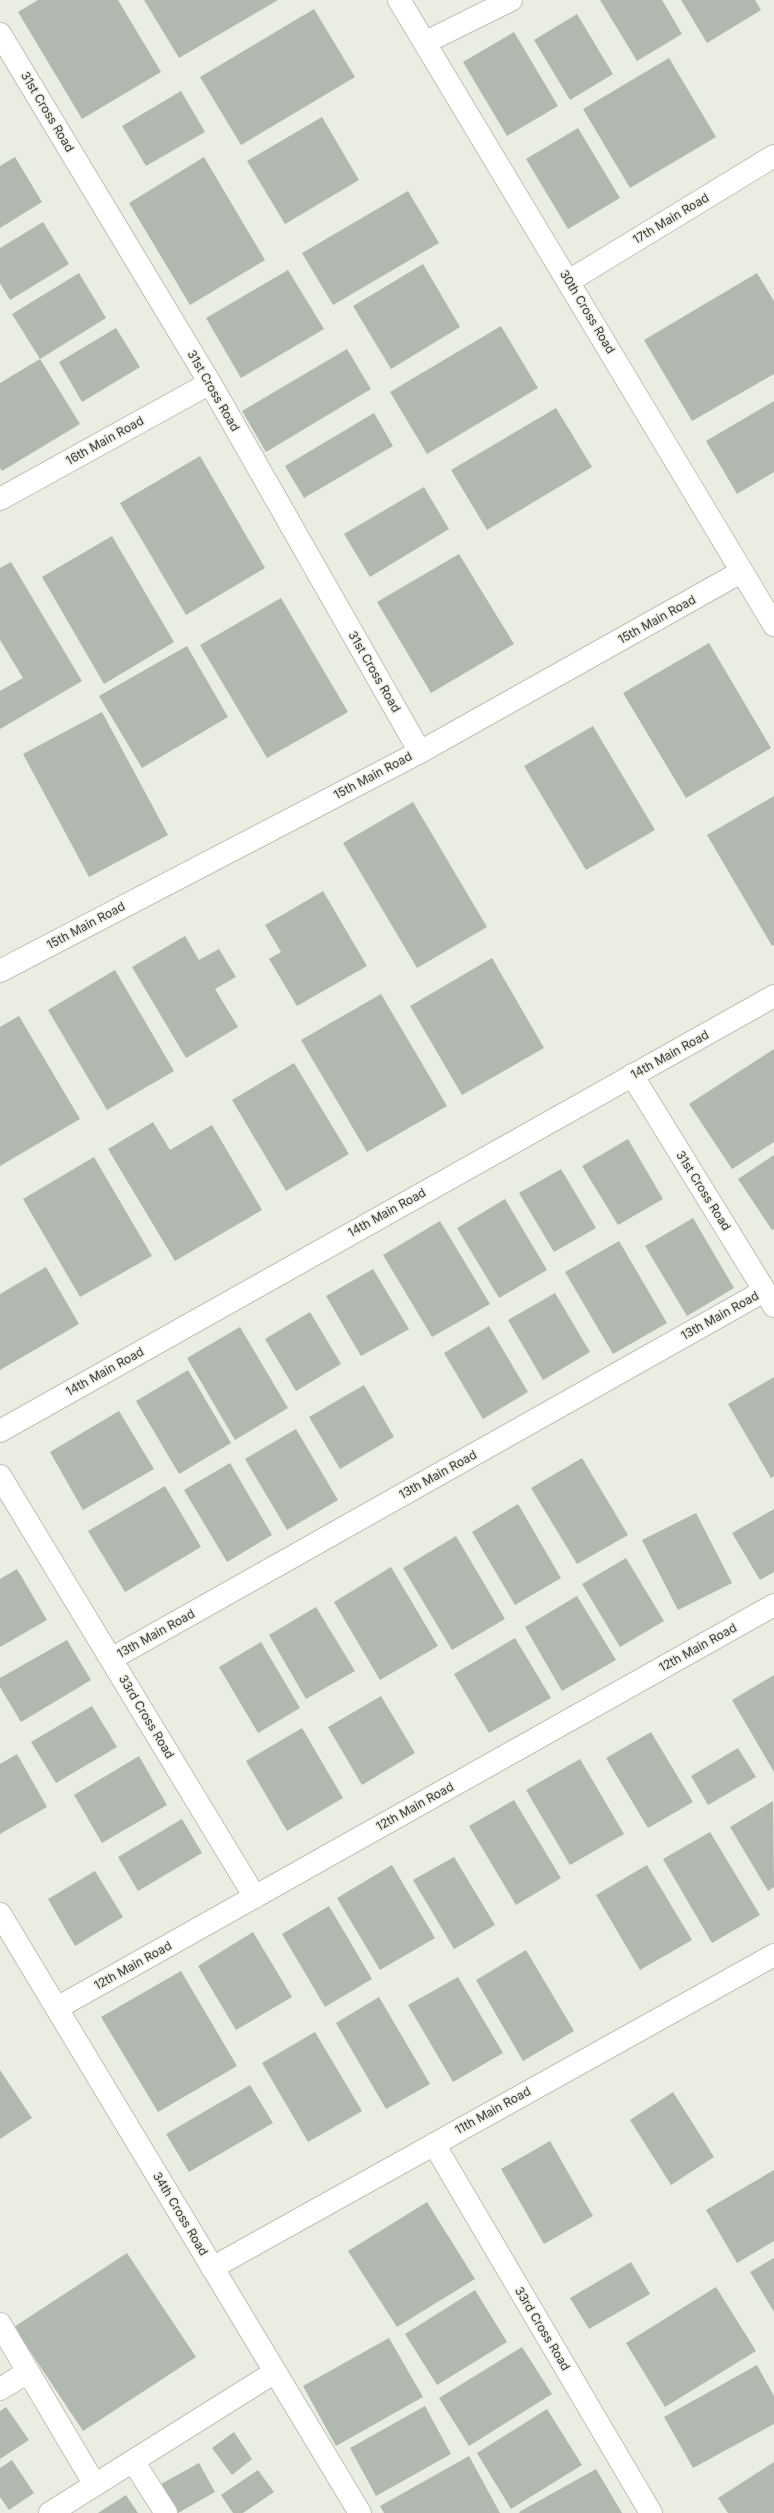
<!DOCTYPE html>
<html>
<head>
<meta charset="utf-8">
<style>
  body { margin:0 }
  canvas { display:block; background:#eaede2 }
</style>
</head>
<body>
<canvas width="774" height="2513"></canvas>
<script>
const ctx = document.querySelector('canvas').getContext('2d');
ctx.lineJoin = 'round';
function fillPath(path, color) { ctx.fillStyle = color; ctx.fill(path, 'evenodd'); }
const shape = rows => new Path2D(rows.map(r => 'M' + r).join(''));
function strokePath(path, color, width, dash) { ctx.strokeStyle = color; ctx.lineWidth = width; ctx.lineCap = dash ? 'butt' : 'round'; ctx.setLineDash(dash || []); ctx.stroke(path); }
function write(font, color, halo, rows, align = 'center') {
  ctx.font = font + ' Inter,sans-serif'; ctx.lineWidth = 3; ctx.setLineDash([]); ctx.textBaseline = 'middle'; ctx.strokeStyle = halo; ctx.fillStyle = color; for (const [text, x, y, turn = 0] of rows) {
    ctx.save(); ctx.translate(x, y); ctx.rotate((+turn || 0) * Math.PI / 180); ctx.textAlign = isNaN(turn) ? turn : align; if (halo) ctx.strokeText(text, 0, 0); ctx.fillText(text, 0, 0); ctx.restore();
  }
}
fillPath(shape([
  [38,0,118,0,161,72,82,119,18,12],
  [144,0,278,0,179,58],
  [600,0,662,0,682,34,637,61],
  [681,0,755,0,761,10,707,43],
  [314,9,355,77,241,145,200,77],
  [577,14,613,74,570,100,534,40],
  [514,32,558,106,507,136,463,62],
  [669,58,716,137,630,188,583,109],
  [181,91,205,132,146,166,122,126],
  [322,117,359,180,285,224,247,161],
  [578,128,620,198,568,229,526,159],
  [15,157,42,202,0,228,0,166],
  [204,157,265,260,190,305,129,203],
  [408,191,439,243,333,305,302,253],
  [43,222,69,264,10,300,0,283,0,248],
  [423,264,460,327,391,369,353,306],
  [288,270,324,329,241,378,206,318],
  [79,273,106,318,40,359,80,424,2,471,0,468,0,383,40,359,12,314],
  [757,273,774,301,774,374,692,421,644,340],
  [501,326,538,388,427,454,390,392],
  [116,328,140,367,82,402,59,362],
  [347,349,371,389,266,452,242,411],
  [774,401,774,472,737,494,706,441],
  [556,408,592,467,487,530,451,470],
  [374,413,393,446,304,498,285,466],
  [200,456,265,568,186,615,120,503],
  [424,487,449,529,370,577,344,534],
  [112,536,174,642,104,684,42,577],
  [459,554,514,644,431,693,377,602],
  [11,562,82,681,0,729,0,691,23,678,0,640,0,568],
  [281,598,348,712,267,758,200,645],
  [709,643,771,748,686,798,623,693],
  [187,646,228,717,142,768,99,696],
  [102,712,168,835,89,877,23,754],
  [593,726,655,830,586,870,524,766],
  [774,796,774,945,772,946,707,835],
  [413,802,487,927,417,968,343,843],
  [323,891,367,966,297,1006,269,959,281,952,265,925],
  [185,936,199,960,219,949,236,977,215,989,238,1027,186,1058,132,967],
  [492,958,544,1048,462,1095,410,1006],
  [115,970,174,1071,107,1110,48,1010],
  [381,994,447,1106,367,1152,301,1040],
  [19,1016,80,1119,0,1166,0,1027],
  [774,1049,774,1142,732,1169,689,1104],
  [294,1063,349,1154,286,1191,232,1100],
  [153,1122,170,1150,212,1125,262,1210,175,1261,108,1149],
  [628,1139,663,1199,618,1225,582,1166],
  [774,1155,774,1229,772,1230,738,1179],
  [94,1157,152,1256,80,1297,23,1199],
  [561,1169,596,1228,554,1252,519,1193],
  [505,1199,547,1270,499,1298,457,1228],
  [693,1218,734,1288,687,1316,645,1246],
  [440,1221,490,1304,432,1337,383,1255],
  [619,1241,667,1323,613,1354,565,1272],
  [46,1267,79,1324,0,1370,0,1294],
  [373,1269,409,1329,361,1356,326,1296],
  [555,1293,590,1352,543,1380,508,1320],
  [310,1312,341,1364,296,1391,265,1339],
  [489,1326,528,1392,483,1419,444,1353],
  [240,1327,288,1408,235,1440,187,1358],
  [188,1370,231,1443,179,1474,136,1401],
  [774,1377,774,1476,771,1478,728,1404],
  [364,1385,394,1437,340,1469,309,1417],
  [119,1411,154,1469,83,1510,50,1452],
  [296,1429,338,1500,287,1530,245,1459],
  [582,1458,628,1535,577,1564,531,1488],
  [230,1463,272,1535,227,1562,184,1490],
  [165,1486,201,1547,125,1592,88,1531],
  [518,1504,561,1578,515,1605,472,1532],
  [774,1509,774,1572,760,1580,732,1533],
  [696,1513,732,1583,678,1610,642,1540],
  [456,1536,505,1619,452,1650,403,1568],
  [626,1558,664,1621,620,1647,582,1584],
  [391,1567,438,1646,380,1680,334,1602],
  [17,1569,47,1620,0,1647,0,1579],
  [577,1596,616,1660,562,1691,525,1627],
  [316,1607,355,1671,306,1699,269,1635],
  [515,1638,551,1698,489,1733,454,1674],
  [67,1640,91,1680,21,1722,0,1687,0,1678],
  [261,1642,300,1708,258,1733,219,1667],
  [774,1675,774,1772,732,1700],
  [381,1696,415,1753,362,1785,328,1727],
  [92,1706,117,1747,56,1783,31,1742],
  [302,1728,343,1798,287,1831,246,1761],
  [651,1732,693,1802,648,1828,606,1758],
  [738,1748,756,1777,708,1805,691,1776],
  [17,1754,47,1807,0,1834,0,1764],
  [139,1756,167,1805,102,1843,74,1795],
  [580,1759,624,1834,570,1865,526,1790],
  [514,1800,561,1878,516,1905,469,1826],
  [773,1801,774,1887,768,1891,730,1827],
  [182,1819,202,1853,138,1891,118,1857],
  [710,1832,760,1915,712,1943,663,1859],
  [454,1857,495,1925,454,1949,413,1880],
  [392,1865,435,1938,380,1970,337,1898],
  [647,1865,692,1940,640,1970,596,1895],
  [95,1871,123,1917,75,1946,48,1899],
  [329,1906,372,1979,325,2007,282,1934],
  [253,1932,292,1997,236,2030,198,1966],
  [526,1950,574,2031,523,2061,476,1980],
  [181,1971,237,2066,158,2112,101,2017],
  [458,1977,503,2053,453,2082,408,2005],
  [379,1997,430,2084,386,2109,336,2023],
  [315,2032,362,2111,308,2142,262,2063],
  [0,2070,32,2118,0,2139],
  [250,2085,273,2123,189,2172,166,2134],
  [673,2092,714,2157,671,2185,630,2120],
  [550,2141,593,2216,544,2244,501,2169],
  [774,2170,774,2241,737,2263,706,2210],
  [427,2202,475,2279,397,2327,348,2251],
  [127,2253,196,2357,83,2431,14,2327],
  [774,2258,774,2312,750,2272],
  [631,2262,650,2294,589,2329,570,2298],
  [716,2287,756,2351,665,2407,626,2343],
  [475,2290,507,2342,437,2385,405,2334],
  [389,2338,423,2397,336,2446,303,2386],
  [522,2347,552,2394,469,2446,439,2398],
  [757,2365,774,2396,774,2424,693,2468,664,2417],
  [425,2406,451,2454,376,2496,350,2448],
  [6,2407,29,2440,0,2459,0,2411],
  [547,2409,582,2465,511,2509,477,2453],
  [234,2432,252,2459,232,2475,212,2448],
  [469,2456,500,2513,384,2513,380,2506],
  [12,2460,34,2493,9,2510,0,2497,0,2468],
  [774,2462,774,2513,728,2513,718,2498],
  [199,2463,215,2492,178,2513,161,2484],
  [596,2469,622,2513,520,2513,519,2512],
  [258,2470,274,2492,243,2513,233,2513,221,2495],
  [126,2495,138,2513,98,2513]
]), '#b0b8b0');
const minor = shape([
  [399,0,774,625],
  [0,34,210,383,420,752],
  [426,42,511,0],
  [569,281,774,156],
  [0,499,210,383],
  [0,971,420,752,741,572],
  [632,1075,774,1306],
  [0,1431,774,996],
  [0,1476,255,1897],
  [111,1659,764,1291],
  [0,1914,360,2513],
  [57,2008,774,1605],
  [434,2144,651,2513],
  [212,2268,774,1955],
  [0,2324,95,2485],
  [0,2389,28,2372],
  [133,2461,166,2513],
  [50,2513,275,2372]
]);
strokePath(minor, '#bfc1b7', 24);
strokePath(minor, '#fff', 22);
write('12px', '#393a36', '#eaede2', [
  ["31st Cross Road",47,112,59],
  ["17th Main Road",671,219,-31],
  ["30th Cross Road",587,312,59],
  ["31st Cross Road",213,391,60],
  ["16th Main Road",105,441,-29],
  ["15th Main Road",657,620,-29],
  ["31st Cross Road",374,672,60],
  ["15th Main Road",373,776,-28],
  ["15th Main Road",86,926,-28],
  ["14th Main Road",670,1055,-29],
  ["31st Cross Road",703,1191,58],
  ["14th Main Road",387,1213,-29],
  ["13th Main Road",720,1316,-29],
  ["14th Main Road",105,1372,-29],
  ["13th Main Road",438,1475,-29],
  ["13th Main Road",156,1634,-29],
  ["12th Main Road",698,1648,-29],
  ["33rd Cross Road",146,1717,59],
  ["12th Main Road",415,1807,-29],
  ["12th Main Road",133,1966,-29],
  ["11th Main Road",493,2111,-29],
  ["34th Cross Road",180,2214,59],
  ["33rd Cross Road",542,2329,59]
]);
</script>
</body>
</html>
